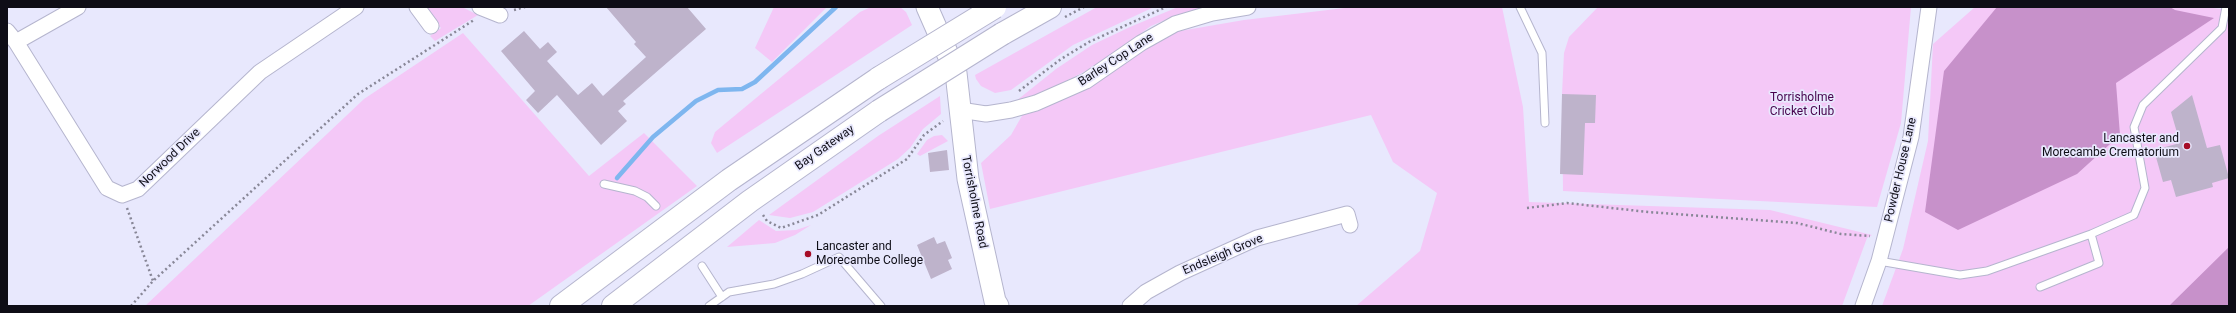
<!DOCTYPE html>
<html>
<head>
<meta charset="utf-8">
<style>
  body { margin:0 }
  #map { position:relative; width:2236px; height:313px; overflow:hidden; background:#e8e8fd; font-family:Roboto,sans-serif }
  canvas { display:block }
  .frame { position:absolute; inset:0; border:8px solid #0e0d16; pointer-events:none }
</style>
</head>
<body>
<div id="map">
<canvas width="2236" height="313"></canvas>
<div class="frame"></div>
</div>
<script>
const ctx = document.querySelector('canvas').getContext('2d');
ctx.lineJoin = 'round';
function fillPath(path, color) { ctx.fillStyle = color; ctx.fill(path, 'evenodd'); }
const shape = rows => new Path2D(rows.map(r => 'M' + r).join(''));
function strokePath(path, color, width, dash) { ctx.strokeStyle = color; ctx.lineWidth = width; ctx.lineCap = dash ? 'butt' : 'round'; ctx.setLineDash(dash || []); ctx.stroke(path); }
function write(font, color, halo, rows, align = 'center') {
  ctx.font = font + ' Roboto,sans-serif'; ctx.lineWidth = 3.5; ctx.setLineDash([]); ctx.textBaseline = 'middle'; ctx.strokeStyle = halo; ctx.fillStyle = color; for (const [text, x, y, turn = 0] of rows) {
    ctx.save(); ctx.translate(x, y); ctx.rotate((+turn || 0) * Math.PI / 180); ctx.textAlign = isNaN(turn) ? turn : align; if (halo) ctx.strokeText(text, 0, 0); ctx.fillText(text, 0, 0); ctx.restore();
  }
}
fillPath(shape([
  [423,7,462,7,478,15,435,41,430,36,441,28],
  [774,7,827,7,772,62,755,48],
  [871,7,900,7,906,12,912,25,717,153,711,143,715,132,860,12],
  [1097,7,1154,7,1073,45,1011,90,995,93,981,86,976,79,975,75],
  [1178,7,1205,7,1177,15,1151,26,1099,64,1047,91,1016,101,1056,69,1092,45,1130,27],
  [1353,7,1502,7,1523,107,1529,202,1770,210,1872,235,1867,238,1842,306,1356,306,1420,251,1437,193,1393,162,1371,115,990,209,981,163,1011,135,1023,114,1060,101,1084,89,1174,32,1244,20],
  [1598,7,1911,7,1901,123,1877,207,1563,191,1562,94,1564,53,1569,37],
  [1975,7,2206,7,2229,10,2229,306,1882,306,1903,249,1928,141,1933,44],
  [463,33,589,176,644,133,697,186,528,306,145,306,364,99],
  [940,96,941,114,923,129,910,148,898,159,813,212,790,218,769,215,878,136],
  [942,135,948,141,920,156,917,154,927,140,934,136],
  [759,220,776,231,796,230,811,225,795,235,775,243,727,247]
]), '#f4c8f7');
fillPath(shape([
  [1997,7,2170,7,2175,10,2214,18,2116,83,2120,135,2077,174,1958,230,1925,212,1944,71],
  [2229,247,2229,306,2169,306]
]), '#c791ca');
strokePath(shape([
  [617,178,653,137,696,101,718,90,742,89,755,82,836,7]
]), '#7eb6ef', 4.5);
fillPath(shape([
  [606,7,687,7,706,29,623,101,626,104,618,111,627,121,601,145,557,95,538,113,526,100,535,91,501,51,524,31,540,49,548,42,557,52,547,61,578,95,592,83,603,96,646,57,634,44,636,42],
  [1562,94,1596,95,1595,123,1585,123,1583,175,1560,174],
  [2192,95,2207,148,2220,145,2229,178,2212,183,2213,187,2176,197,2171,180,2163,182,2154,150,2180,143,2171,112],
  [947,150,949,170,930,172,928,153],
  [934,237,937,244,945,241,952,258,948,260,952,269,931,279,917,245]
]), '#beb3cb');
const service = shape([
  [1520,7,1542,53,1545,123],
  [604,184,635,191,647,197,656,206],
  [1879,261,1960,275,1987,271,2091,234,2134,215,2145,188,2134,127,2143,105,2222,28,2226,7],
  [702,266,722,297],
  [2040,287,2099,263,2091,234],
  [709,306,729,292,774,284,802,274,839,257,881,306]
]);
const minor = shape([
  [417,7,431,26],
  [480,7,500,15],
  [7,31,16,42,107,188,122,195,138,189,260,72,356,7],
  [16,42,78,7],
  [960,110,986,114,1011,110,1036,103,1086,81,1141,43,1175,24,1212,13,1248,7],
  [1130,306,1146,292,1180,273,1257,238,1347,214,1350,225],
  [1863,306,1879,261,1911,137,1929,7]
]);
const secondary = shape([
  [927,7,956,73,968,179,995,301,998,306]
]);
const trunk = shape([
  [1002,34,1050,7],
  [561,306,729,180,879,78],
  [613,306,750,201,879,111]
]);
strokePath(service, '#b5b5ce', 9);
strokePath(minor, '#b5b5ce', 17);
strokePath(secondary, '#b5b5ce', 23);
strokePath(trunk, '#b5b5ce', 24);
strokePath(shape([
  [514,10,525,7],
  [1065,17,1084,7],
  [1019,91,1061,59,1089,42,1166,7],
  [127,208,153,281],
  [1527,208,1567,203,1648,212,1797,223,1841,234,1870,236],
  [763,215,767,221,781,228,818,215,907,159,924,135,943,121],
  [131,306,153,281,358,94,474,20]
]), '#888797', 2.5, [2, 3]);
strokePath(service, '#fff', 7);
strokePath(minor, '#fff', 15);
strokePath(secondary, '#fff', 21);
strokePath(trunk, '#fff', 22);
const trunkBridge = shape([
  [879,78,995,7],
  [879,111,1002,34]
]);
strokePath(trunkBridge, '#b5b5ce', 24, []);
strokePath(trunkBridge, '#fff', 22);
for (const [x, y, r, color] of [
  [2187,146,4,"#a60c27"],
  [808,254,4,"#a60c27"]
]) { const dot = new Path2D(); dot.arc(x, y, r, 0, 2 * Math.PI); ctx.fillStyle = color; ctx.fill(dot); strokePath(dot, '#e8e8fd', 1.5); }
write('12px', '#0e0d16', '#e8e8fd', [
  ["Barley Cop Lane",1116,60,-33],
  ["Bay Gateway",825,148,-35],
  ["Norwood Drive",170,158,-44],
  ["Powder House Lane",1901,170,-77],
  ["Torrisholme Road",974,202,79],
  ["Endsleigh Grove",1223,255,-23]
]);
write('12px', '#47024d', '#e8e8fd', [
  ["Torrisholme",1802,98],
  ["Cricket Club",1802,112]
]);
write('12px', '#0e0d16', '#e8e8fd', [
  ["Lancaster and",2179,139],
  ["Morecambe Crematorium",2179,153],
  ["Lancaster and",816,247,"left"],
  ["Morecambe College",816,261,"left"]
], 'right');
</script>
</body>
</html>
